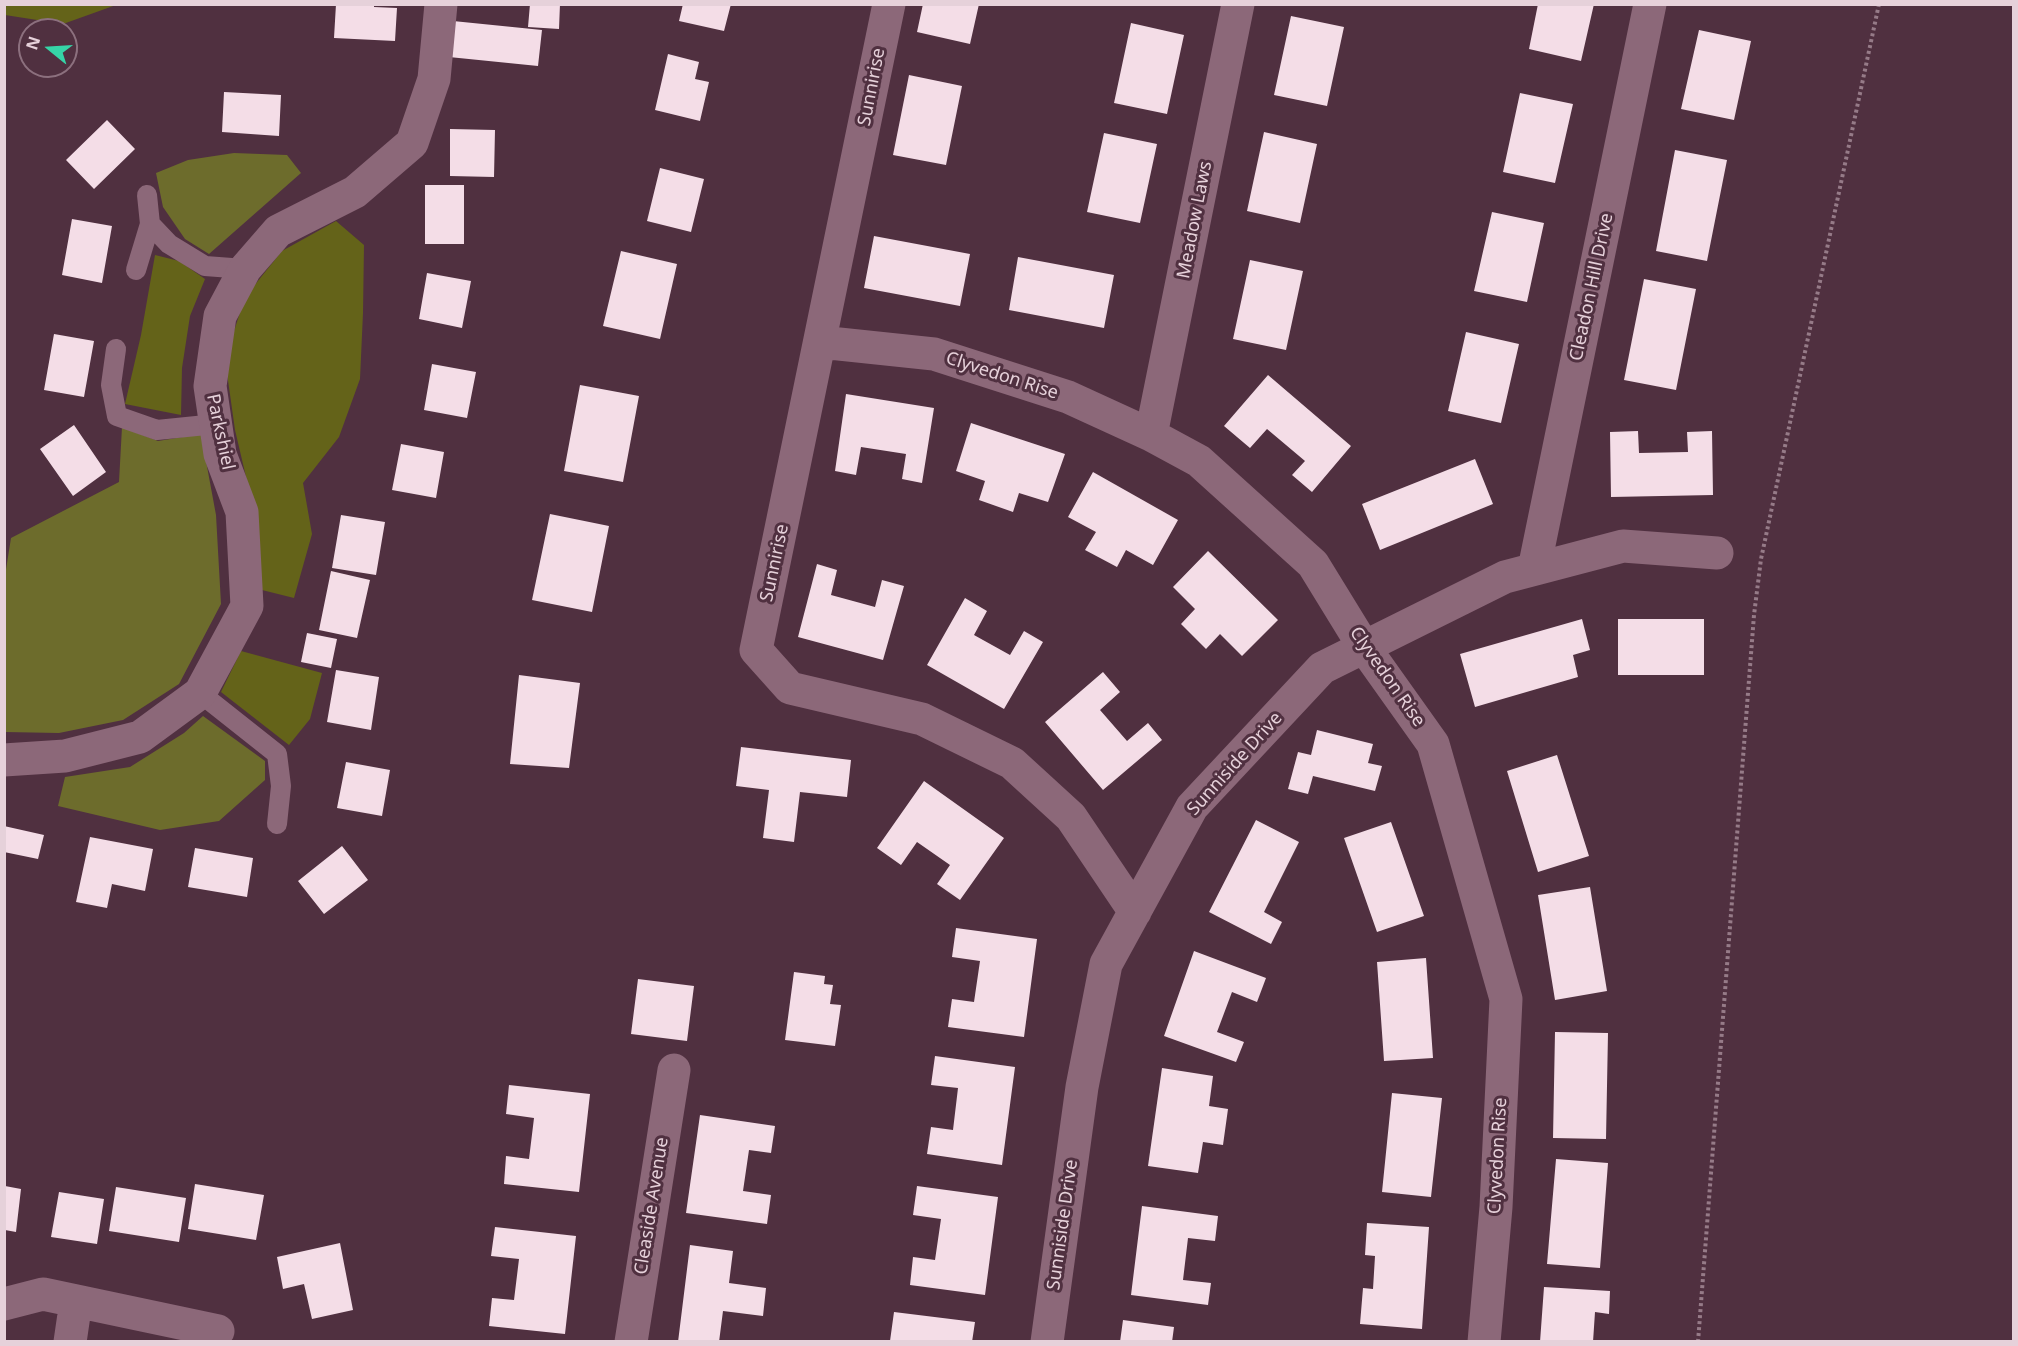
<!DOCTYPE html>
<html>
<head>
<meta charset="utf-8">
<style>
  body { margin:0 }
  #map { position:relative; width:2018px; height:1346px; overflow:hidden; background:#503040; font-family:"Noto Sans",sans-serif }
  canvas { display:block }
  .frame { position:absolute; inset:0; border:6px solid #e6d1da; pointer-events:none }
  .north { position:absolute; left:18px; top:18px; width:60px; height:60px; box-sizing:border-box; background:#503040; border:2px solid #8c707e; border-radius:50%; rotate:288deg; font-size:16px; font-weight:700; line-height:24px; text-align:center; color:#e6d1da }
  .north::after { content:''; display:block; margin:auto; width:21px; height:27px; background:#36d4a7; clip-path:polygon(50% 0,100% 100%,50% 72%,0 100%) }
</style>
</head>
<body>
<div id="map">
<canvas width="2018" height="1346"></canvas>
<div class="frame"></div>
<div class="north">N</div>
</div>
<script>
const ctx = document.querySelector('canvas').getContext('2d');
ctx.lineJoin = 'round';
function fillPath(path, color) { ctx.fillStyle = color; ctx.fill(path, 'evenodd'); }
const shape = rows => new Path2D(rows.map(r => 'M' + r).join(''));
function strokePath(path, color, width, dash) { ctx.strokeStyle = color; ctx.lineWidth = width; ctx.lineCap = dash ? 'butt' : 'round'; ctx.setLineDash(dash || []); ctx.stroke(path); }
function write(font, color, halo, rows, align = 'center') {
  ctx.font = font + ' "Noto Sans",sans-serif'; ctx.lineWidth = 6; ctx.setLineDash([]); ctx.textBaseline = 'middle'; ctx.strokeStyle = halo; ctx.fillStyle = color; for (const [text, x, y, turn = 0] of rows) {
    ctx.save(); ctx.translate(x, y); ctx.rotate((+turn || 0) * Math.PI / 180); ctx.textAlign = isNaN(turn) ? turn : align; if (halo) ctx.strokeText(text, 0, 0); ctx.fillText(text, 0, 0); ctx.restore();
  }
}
fillPath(shape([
  [4,5,5,4,116,5,63,24,5,15],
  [336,221,364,245,363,313,360,379,339,437,303,483,312,534,294,598,262,590,251,498,235,430,225,359,245,297,282,251],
  [155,255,179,261,205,279,190,316,182,368,181,415,125,404,141,335],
  [241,651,322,673,310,719,289,745,221,692]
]), '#646319');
fillPath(shape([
  [234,153,287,155,301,173,209,254,185,239,163,207,156,173,188,160],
  [122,427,158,441,201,434,216,515,221,604,179,684,123,720,59,733,5,732,4,582,11,538,119,482],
  [203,716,265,761,265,780,219,821,160,830,58,806,65,777,130,767,184,733]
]), '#6d6c2c');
fillPath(shape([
  [336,4,374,4,374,7,397,8,395,41,334,38],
  [530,4,560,4,559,29,528,27],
  [683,4,731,4,724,31,679,21],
  [923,4,979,4,970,44,917,32],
  [1538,4,1594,4,1581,61,1529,49],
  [1291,16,1344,27,1327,106,1274,95],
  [453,21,542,30,538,66,449,57],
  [1131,23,1184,35,1167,114,1114,103],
  [1699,30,1751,41,1734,120,1681,109],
  [668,54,699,62,695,79,709,82,700,121,655,110],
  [909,75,962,86,946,165,893,155],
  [224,92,281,95,279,136,222,132],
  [1520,93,1573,104,1555,183,1503,172],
  [107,120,135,149,94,189,66,160],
  [450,129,495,130,494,177,450,176],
  [1264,132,1317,144,1300,223,1247,211],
  [1104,133,1157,144,1140,223,1087,212],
  [1675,150,1727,160,1707,261,1656,251],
  [660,168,704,179,691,232,647,221],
  [425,185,464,185,464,244,425,244],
  [1492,212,1544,223,1527,302,1474,291],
  [72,219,112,226,102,283,62,275],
  [874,236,970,254,960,306,864,288],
  [621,251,677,264,660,339,603,326],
  [1018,257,1114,275,1104,328,1009,310],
  [1250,260,1303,271,1286,350,1233,339],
  [427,273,471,281,462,328,419,319],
  [1644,279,1696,289,1676,390,1624,380],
  [1466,332,1519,344,1501,423,1448,411],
  [54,334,94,341,84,397,44,390],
  [432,364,476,372,467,418,424,410],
  [1268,375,1351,446,1312,492,1292,475,1305,461,1267,429,1250,448,1224,426],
  [580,385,639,396,623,482,564,471],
  [846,394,934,408,922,483,902,479,906,454,861,447,856,475,835,471],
  [971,423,1065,454,1048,502,1019,493,1013,512,979,500,985,481,956,471],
  [74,425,106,472,73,496,40,449],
  [1638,431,1639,453,1688,452,1687,432,1712,431,1713,495,1611,497,1610,432],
  [401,444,444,452,436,498,392,490],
  [1475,459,1493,504,1380,550,1362,504],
  [1093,472,1178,520,1153,565,1126,550,1117,567,1085,550,1096,532,1068,517],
  [550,514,609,526,592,612,532,600],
  [341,515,385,522,376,575,332,568],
  [1208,551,1278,620,1242,656,1220,634,1206,649,1181,624,1195,609,1173,587],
  [817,564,837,570,831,595,875,607,882,580,904,586,883,660,798,637],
  [331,571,370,580,357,638,319,630],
  [965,598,987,611,974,635,1010,655,1024,631,1043,642,1004,709,927,665],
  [1582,619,1590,650,1573,655,1578,677,1475,707,1460,654],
  [1618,619,1704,619,1704,675,1618,675],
  [307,633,337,639,331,668,301,662],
  [336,670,379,677,371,730,327,722],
  [1103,672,1120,692,1100,710,1127,741,1148,723,1162,740,1103,790,1045,722],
  [519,675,580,683,569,768,510,764],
  [1317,730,1373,744,1368,763,1382,766,1375,791,1313,776,1308,794,1288,789,1298,752,1311,755],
  [741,747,851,760,847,797,800,792,794,842,763,838,769,790,736,786],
  [1557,755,1589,856,1538,872,1507,771],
  [346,762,390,770,382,816,337,808],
  [924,781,1004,838,960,900,937,884,950,865,917,842,901,865,877,848],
  [1256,820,1299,842,1264,912,1282,922,1271,944,1209,912],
  [1391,822,1424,916,1377,932,1344,838],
  [4,826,44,835,38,859,4,852],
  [90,837,153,849,145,891,112,884,107,908,76,902],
  [342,846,368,880,324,914,298,881],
  [195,848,253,858,247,897,188,887],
  [1590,887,1607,991,1555,1000,1538,895],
  [956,928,1037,939,1024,1037,948,1027,952,999,974,1002,980,961,952,957],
  [1194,951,1266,978,1257,1002,1232,992,1217,1032,1244,1042,1236,1062,1164,1036],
  [1426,958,1433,1058,1384,1061,1377,962],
  [794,972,825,976,824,984,833,985,830,1004,841,1005,835,1046,785,1040],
  [638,979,694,986,687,1041,631,1034],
  [1555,1032,1608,1033,1606,1139,1553,1138],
  [935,1056,1015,1067,1002,1165,927,1154,931,1127,953,1130,958,1088,931,1085],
  [1162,1068,1213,1076,1209,1106,1228,1109,1223,1145,1203,1142,1198,1173,1148,1166],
  [509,1085,590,1094,579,1192,504,1184,506,1156,529,1159,534,1118,506,1114],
  [1392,1093,1442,1098,1431,1197,1382,1192],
  [700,1115,775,1126,771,1153,749,1150,743,1191,771,1195,767,1224,686,1213],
  [1556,1159,1608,1163,1600,1268,1547,1264],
  [195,1184,264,1195,256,1240,188,1229],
  [5,1186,21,1189,16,1232,5,1230],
  [917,1186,998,1197,985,1295,910,1285,913,1257,935,1260,941,1219,913,1215],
  [116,1187,186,1198,179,1242,109,1231],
  [59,1192,104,1199,97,1244,51,1237],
  [1142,1206,1218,1216,1215,1241,1188,1238,1183,1280,1211,1283,1208,1305,1131,1295],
  [1367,1223,1429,1227,1422,1329,1360,1324,1363,1288,1373,1289,1375,1256,1365,1255],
  [495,1227,576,1236,565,1334,489,1326,492,1298,514,1300,519,1259,491,1256],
  [340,1243,353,1310,312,1319,304,1284,283,1289,277,1257],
  [690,1245,733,1251,729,1283,766,1288,763,1316,723,1311,719,1342,678,1342],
  [1544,1287,1610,1291,1609,1314,1595,1312,1593,1342,1540,1342],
  [894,1312,975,1322,972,1342,890,1341],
  [1123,1320,1174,1327,1172,1342,1120,1342]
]), '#f4dde7');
strokePath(shape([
  [1698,1342,1754,615,1761,559,1879,4]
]), '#967b88', 4, [3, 3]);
strokePath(shape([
  [150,224,169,244,205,266,245,269],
  [136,270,150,224,147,195],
  [116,349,111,385,117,416,157,430,216,424],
  [200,693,277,754,281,786,277,824]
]), '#8c6879', 20);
strokePath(shape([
  [889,4,756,650,790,688,922,719,1012,763,1071,817,1135,912],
  [820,342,934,354,1068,397,1151,435,1199,461,1313,564,1364,647,1433,744,1506,999,1496,1207,1484,1342],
  [1151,435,1238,4],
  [1534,569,1650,4],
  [4,760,65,756,140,737,200,693,247,606,242,512,220,454,210,386,220,316,245,269,278,231,355,192,412,143,434,79,441,4],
  [4,1304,43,1294,218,1331],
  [70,1342,76,1301],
  [631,1342,674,1070],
  [1047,1342,1082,1087,1106,964,1192,807,1322,668,1505,577,1623,546,1717,553]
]), '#8c6879', 33);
write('18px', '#e6d1da', '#503040', [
  ["Sunnirise",872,87,-79],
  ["Meadow Laws",1195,220,-79],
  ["Cleadon Hill Drive",1592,287,-78],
  ["Clyvedon Rise",1002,376,18],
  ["Parkshiel",220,432,78],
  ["Sunnirise",775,563,-78],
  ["Clyvedon Rise",1387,677,55],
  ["Sunniside Drive",1235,764,-48],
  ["Clyvedon Rise",1498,1156,-87],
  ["Cleaside Avenue",652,1206,-81],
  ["Sunniside Drive",1063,1225,-82]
]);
</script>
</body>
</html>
